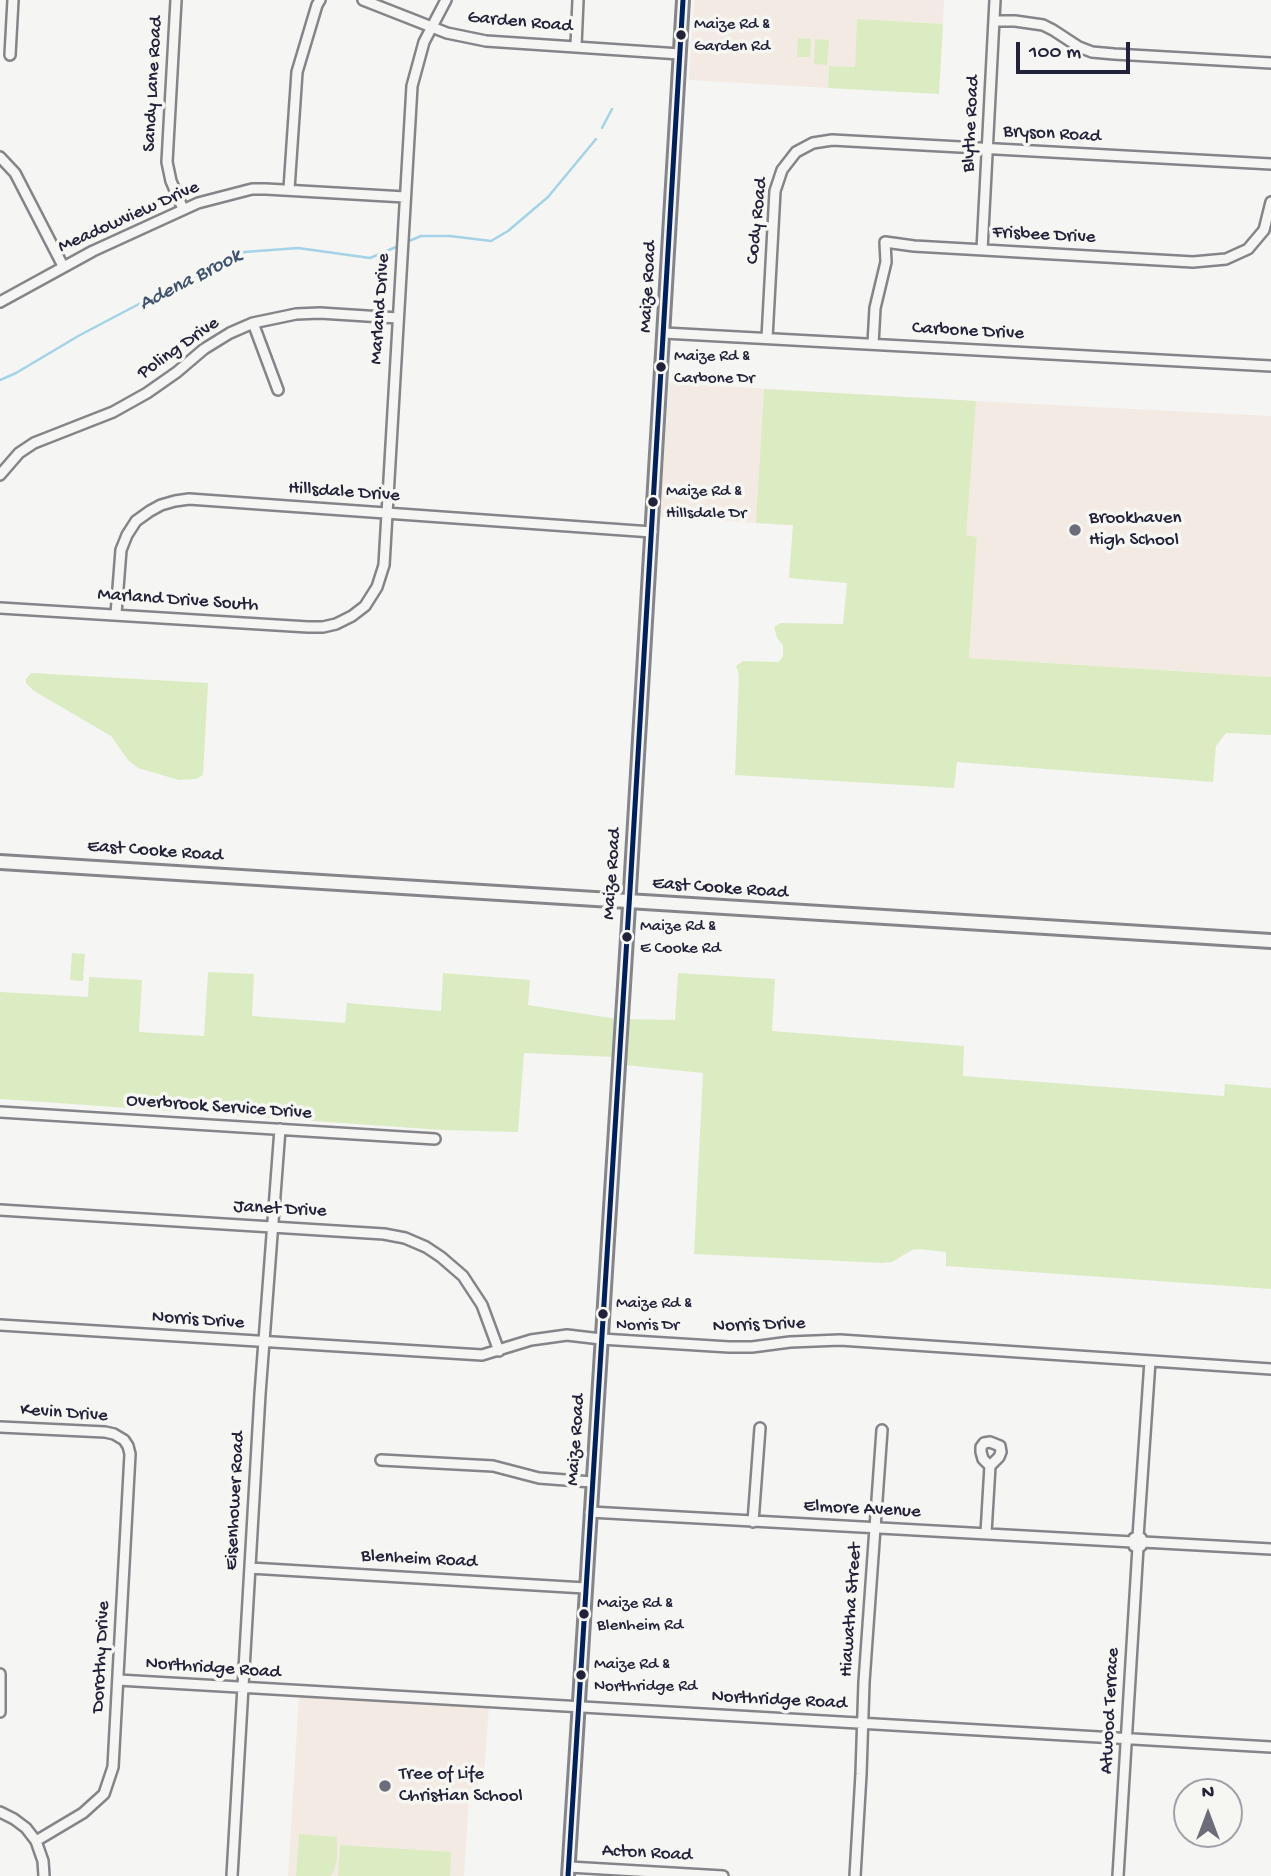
<!DOCTYPE html>
<html>
<head>
<meta charset="utf-8">
<style>
  body { margin:0 }
  #map { position:relative; width:1271px; height:1876px; overflow:hidden; background:#f5f5f3; font-family:"Gochi Hand",sans-serif }
  canvas { display:block }
  .north { position:absolute; left:1173px; top:1778px; width:70px; height:70px; box-sizing:border-box; background:#f6f6f2; border:2px solid #a1a1a9; border-radius:50%; rotate:0deg; font-size:19px; font-weight:700; line-height:28px; text-align:center; color:#22223b }
  .north::after { content:''; display:block; margin:auto; width:24px; height:32px; background:#6c6c7b; clip-path:polygon(50% 0,100% 100%,50% 72%,0 100%) }
  .scale { position:absolute; left:1016px; top:42px; width:114px; height:32px; box-sizing:border-box; border:4px solid #22223b; border-top:0; padding-left:9px; font-size:21px; line-height:24px; white-space:nowrap; color:#22223b; -webkit-text-stroke:5px #f6f6f2; paint-order:stroke }
</style>
</head>
<body>
<div id="map">
<canvas width="1271" height="1876"></canvas>
<div class="north">N</div>
<div class="scale">100 m</div>
</div>
<script>
const ctx = document.querySelector('canvas').getContext('2d');
ctx.lineJoin = 'round';
function fillPath(path, color) { ctx.fillStyle = color; ctx.fill(path, 'evenodd'); }
const shape = rows => new Path2D(rows.map(r => 'M' + r).join(''));
function strokePath(path, color, width, dash) { ctx.strokeStyle = color; ctx.lineWidth = width; ctx.lineCap = dash ? 'butt' : 'round'; ctx.setLineDash(dash || []); ctx.stroke(path); }
function write(font, color, halo, rows, align = 'center') {
  ctx.font = font + ' "Gochi Hand",sans-serif'; ctx.lineWidth = 7; ctx.setLineDash([]); ctx.textBaseline = 'middle'; ctx.strokeStyle = halo; ctx.fillStyle = color; for (const [text, x, y, turn = 0] of rows) {
    ctx.save(); ctx.translate(x, y); ctx.rotate((+turn || 0) * Math.PI / 180); ctx.textAlign = isNaN(turn) ? turn : align; if (halo) ctx.strokeText(text, 0, 0); ctx.fillText(text, 0, 0); ctx.restore();
  }
}
fillPath(shape([
  [694,0,944,0,943,24,858,20,855,67,829,66,828,88,689,80],
  [669,383,976,401,1271,416,1271,677,969,658,977,537,660,517],
  [299,1695,489,1706,484,1775,469,1797,464,1876,288,1876]
]), '#f3ebe3');
fillPath(shape([
  [857,19,943,24,939,94,828,88,829,66,855,67],
  [798,38,811,39,810,57,797,57],
  [815,39,829,40,827,65,814,64],
  [764,389,976,401,966,535,977,537,969,658,1271,677,1271,735,1226,733,1216,746,1213,782,957,762,954,788,735,775,739,675,736,666,743,661,779,662,783,656,783,645,777,638,774,627,781,623,843,624,847,583,789,578,793,525,756,523],
  [31,673,208,683,203,775,196,779,179,780,138,768,128,760,111,736,34,691,26,683,26,679],
  [72,953,85,954,83,981,70,980],
  [208,972,254,974,252,1016,345,1023,347,1003,441,1011,443,973,530,980,528,1005,617,1019,615,1057,524,1053,518,1132,442,1130,0,1099,0,992,88,997,89,977,142,980,139,1032,204,1036],
  [678,973,775,979,772,1031,964,1046,963,1076,1224,1096,1225,1084,1271,1088,1271,1289,946,1266,946,1252,918,1249,912,1250,892,1262,882,1263,694,1254,703,1073,625,1065,627,1019,675,1020],
  [299,1834,337,1837,337,1860,333,1872,330,1876,296,1876],
  [340,1845,451,1852,450,1876,338,1876]
]), '#dbecc3');
strokePath(shape([
  [602,128,612,109],
  [409,241,421,236,450,236,491,241,508,231,548,197,596,139],
  [0,380,16,373,80,335,139,304,244,252,298,248,370,258,396,247]
]), '#a4d3e7', 2.5);
const minor = shape([
  [176,0,167,162,171,181,183,209],
  [363,0,447,33,486,41,680,54],
  [994,21,1015,21,1043,25,1053,30,1079,47,1092,52,1114,54,1271,63],
  [576,46,578,0],
  [10,55,13,0],
  [0,157,15,173,63,266],
  [289,189,297,72,317,5,320,0],
  [982,250,995,0],
  [0,302,93,251,198,203,252,189,266,189,405,197],
  [253,323,278,390],
  [664,333,1271,366],
  [767,338,775,191,782,170,796,152,813,143,832,140,1271,164],
  [873,344,875,308,886,262,885,242,914,246,1193,262,1226,259,1248,249,1264,230,1271,202],
  [0,475,19,453,34,443,113,412,147,393,177,372,204,349,230,333,253,323,296,314,320,313,398,318],
  [0,608,308,627,323,627,336,624,352,616,365,606,377,587,384,565,412,86,424,42,446,0],
  [116,614,121,550,127,535,136,521,150,511,161,505,175,501,189,499,652,532],
  [0,1112,435,1139],
  [0,1210,384,1234,405,1238,426,1247,441,1257,463,1276,482,1305,499,1351],
  [0,1325,482,1355,531,1340,567,1335,601,1339,729,1347,752,1347,790,1342,840,1340,1271,1369],
  [0,1427,105,1432,114,1434,124,1440,128,1446,130,1454,113,1767,104,1794,83,1813,36,1841],
  [381,1460,493,1466,539,1478,592,1482],
  [590,1512,1133,1542,1134,1546,1138,1547,1141,1546,1143,1542,1141,1538,1138,1537,1134,1538,1133,1542],
  [753,1522,760,1428],
  [986,1533,990,1466,999,1457,1001,1452,1000,1446,990,1442,984,1443,981,1447,981,1452,983,1459,990,1466],
  [1138,1537,1150,1361],
  [1143,1542,1271,1549],
  [250,1568,585,1588],
  [0,1674,0,1712],
  [118,1680,1271,1747],
  [0,1812,14,1819,26,1828,36,1841,43,1861,44,1876],
  [569,1867,723,1876],
  [232,1876,260,1394,280,1129],
  [855,1876,861,1774,864,1682,882,1430],
  [1118,1876,1138,1547]
]);
const tertiary = shape([
  [568,1876,630,890,683,0]
]);
const secondary = shape([
  [0,862,1271,941]
]);
strokePath(minor, '#858589', 14);
strokePath(tertiary, '#858589', 16);
strokePath(secondary, '#858589', 18);
strokePath(minor, '#f5f5f3', 9);
strokePath(tertiary, '#f5f5f3', 10);
strokePath(secondary, '#f5f5f3', 12);
strokePath(shape([
  [568,1876,630,890,683,0]
]), '#00205b', 5);
for (const [x, y, r, color] of [
  [681,35,6,"#22223b"],
  [661,367,6,"#22223b"],
  [653,502,6,"#22223b"],
  [1075,530,7,"#6c6c7b"],
  [627,937,6,"#22223b"],
  [603,1314,6,"#22223b"],
  [584,1614,6,"#22223b"],
  [581,1675,6,"#22223b"],
  [385,1786,7,"#6c6c7b"]
]) { const dot = new Path2D(); dot.arc(x, y, r, 0, 2 * Math.PI); ctx.fillStyle = color; ctx.fill(dot); strokePath(dot, '#f6f6f2', 2.5); }
write('17px', '#22223b', '#f6f6f2', [
  ["Maize Rd &",694,25],
  ["Garden Rd",694,47],
  ["Maize Rd &",674,357],
  ["Carbone Dr",674,379],
  ["Maize Rd &",666,492],
  ["Hillsdale Dr",666,514],
  ["Maize Rd &",640,927],
  ["E Cooke Rd",640,949],
  ["Maize Rd &",616,1304],
  ["Norris Dr",616,1326],
  ["Maize Rd &",597,1604],
  ["Blenheim Rd",597,1626],
  ["Maize Rd &",594,1665],
  ["Northridge Rd",594,1687]
], 'left');
write('19px', '#22223b', '#f6f6f2', [
  ["Garden Road",520,23,5],
  ["Sandy Lane Road",154,84,-87],
  ["Blythe Road",972,124,-87],
  ["Bryson Road",1052,135,3],
  ["Meadowview Drive",129,218,-24],
  ["Cody Road",758,221,-84],
  ["Frisbee Drive",1044,236,3],
  ["Maize Road",649,287,-87],
  ["Marland Drive",381,309,-86],
  ["Carbone Drive",968,332,3],
  ["Poling Drive",179,349,-35],
  ["Hillsdale Drive",344,493,4],
  ["Marland Drive South",178,601,4],
  ["East Cooke Road",155,852,4],
  ["Maize Road",613,874,-86],
  ["East Cooke Road",720,889,4],
  ["Overbrook Service Drive",219,1108,4],
  ["Janet Drive",280,1210,3],
  ["Norris Drive",198,1321,4],
  ["Norris Drive",759,1326,-2],
  ["Kevin Drive",64,1414,4],
  ["Maize Road",577,1440,-86],
  ["Eisenhower Road",236,1501,-87],
  ["Elmore Avenue",862,1510,3],
  ["Blenheim Road",419,1560,3],
  ["Hiawatha Street",852,1610,-86],
  ["Dorothy Drive",102,1657,-87],
  ["Northridge Road",213,1669,4],
  ["Northridge Road",779,1701,3],
  ["Atwood Terrace",1111,1711,-87],
  ["Acton Road",647,1854,3]
]);
write('19px', '#22223b', '#f6f6f2', [
  ["Brookhaven",1089,519],
  ["High School",1089,541],
  ["Tree of Life",399,1775],
  ["Christian School",399,1797]
], 'left');
write('italic 21px', '#3e536d', '#f6f6f2', [
  ["Adena Brook",191,281,-27]
]);
</script>
</body>
</html>
